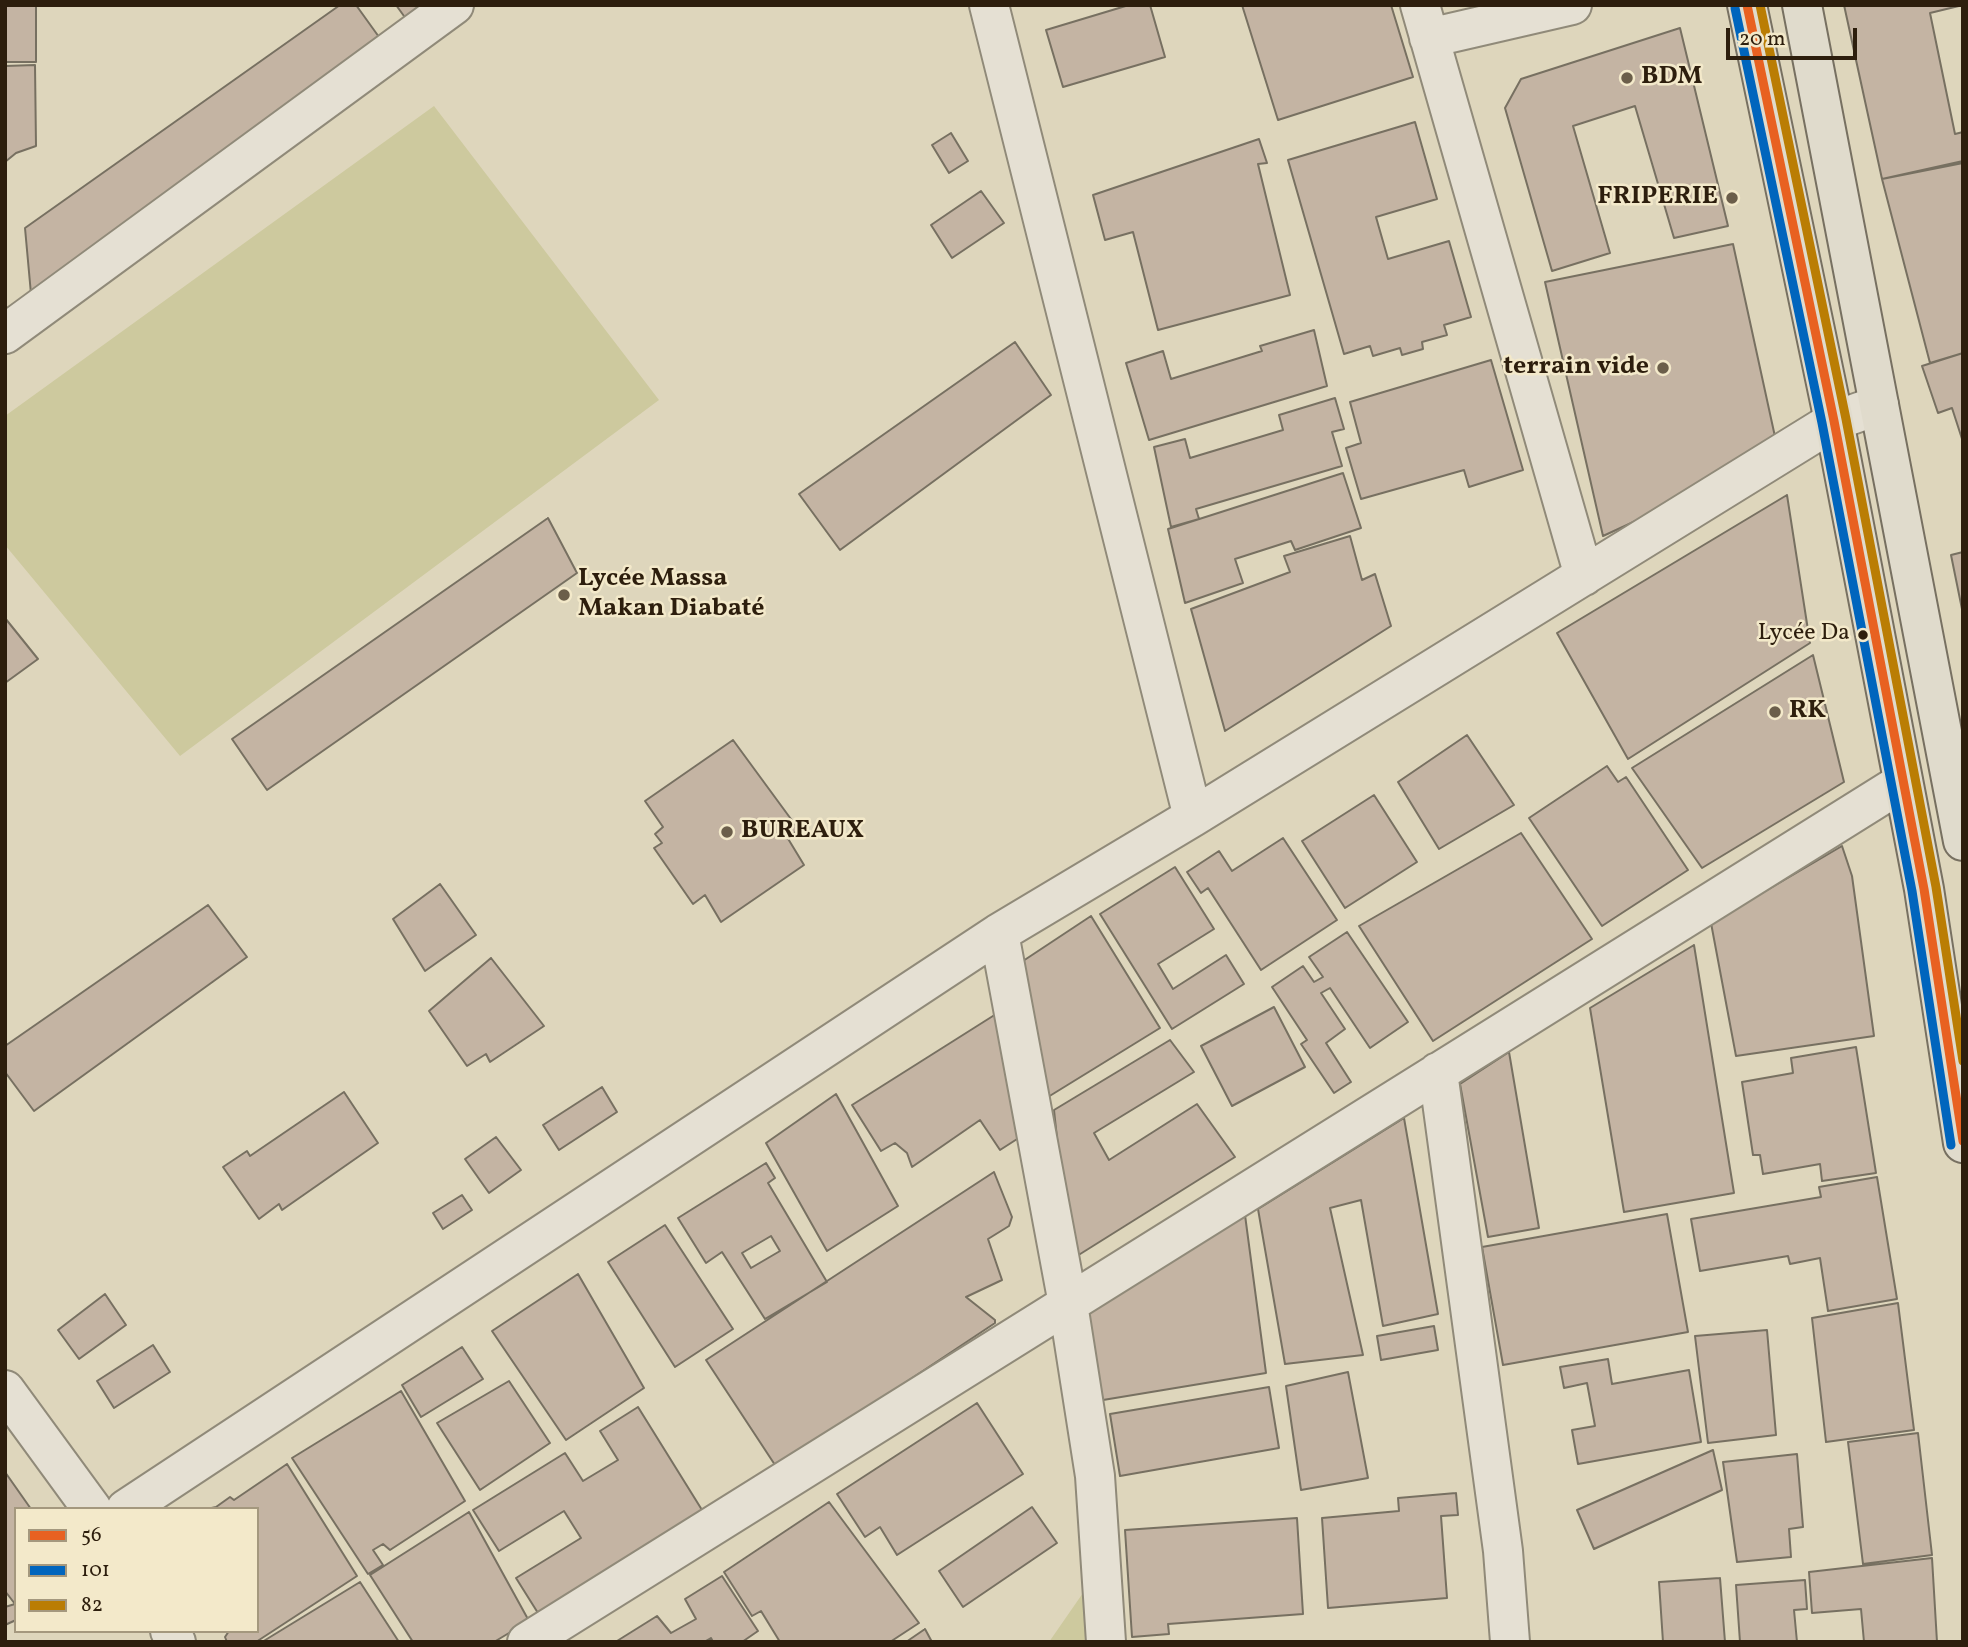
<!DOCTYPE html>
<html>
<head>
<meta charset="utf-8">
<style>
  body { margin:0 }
  #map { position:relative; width:1968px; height:1647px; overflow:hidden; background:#ded6bc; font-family:Vollkorn,serif }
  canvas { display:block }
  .frame { position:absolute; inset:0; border:7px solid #2d1e0d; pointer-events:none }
  .legend { position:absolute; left:14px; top:1507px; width:245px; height:126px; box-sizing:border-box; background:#f3e9ca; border:2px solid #a4987e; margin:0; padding:9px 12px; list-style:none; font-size:21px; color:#2d1e0d }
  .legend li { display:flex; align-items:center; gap:14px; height:35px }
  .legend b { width:35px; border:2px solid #a4987e }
  .scale { position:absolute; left:1726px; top:28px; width:131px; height:32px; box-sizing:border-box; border:4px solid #2d1e0d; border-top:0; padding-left:9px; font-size:21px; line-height:24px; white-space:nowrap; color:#2d1e0d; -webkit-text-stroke:5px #f3e9ca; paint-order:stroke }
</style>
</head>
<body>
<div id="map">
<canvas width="1968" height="1647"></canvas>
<div class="frame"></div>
<ul class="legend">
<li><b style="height:9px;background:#e86121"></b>56</li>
<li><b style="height:9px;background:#0065bd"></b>101</li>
<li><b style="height:9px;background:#ba7d04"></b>82</li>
</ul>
<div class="scale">20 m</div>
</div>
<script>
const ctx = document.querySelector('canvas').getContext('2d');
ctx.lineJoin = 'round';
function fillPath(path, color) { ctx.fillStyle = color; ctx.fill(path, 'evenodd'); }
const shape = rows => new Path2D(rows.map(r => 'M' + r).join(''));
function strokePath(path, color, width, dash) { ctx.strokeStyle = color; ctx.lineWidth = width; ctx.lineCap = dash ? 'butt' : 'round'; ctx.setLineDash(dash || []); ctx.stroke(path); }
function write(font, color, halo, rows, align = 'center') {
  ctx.font = font + ' Vollkorn,serif'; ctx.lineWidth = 5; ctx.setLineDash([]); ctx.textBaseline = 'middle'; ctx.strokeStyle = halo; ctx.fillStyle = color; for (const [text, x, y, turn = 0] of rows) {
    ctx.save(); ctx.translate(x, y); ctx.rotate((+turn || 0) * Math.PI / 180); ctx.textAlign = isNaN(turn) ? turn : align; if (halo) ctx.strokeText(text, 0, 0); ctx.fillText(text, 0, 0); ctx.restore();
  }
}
fillPath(shape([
  [434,106,659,400,180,756,5,545,5,416],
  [1101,1567,1106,1642,1049,1642]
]), '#cdc99e');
const building = shape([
  [5,5,36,5,36,62,5,62,5,5],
  [340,5,356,5,379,37,31,294,25,228,340,5],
  [396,5,433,5,409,23,396,5],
  [1129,5,1150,5,1165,57,1063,87,1046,30,1129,5],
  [1242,5,1391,5,1413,77,1278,120,1242,5],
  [1844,5,1963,5,1930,13,1955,134,1963,132,1963,161,1882,179,1844,5],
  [1680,28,1728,226,1674,238,1635,106,1573,126,1610,253,1552,271,1505,108,1521,79,1680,28],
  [35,65,36,146,16,153,5,162,5,66,35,65],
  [1415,122,1437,199,1376,217,1388,259,1449,241,1471,317,1444,325,1447,335,1422,342,1423,349,1402,355,1400,348,1373,356,1370,346,1344,354,1288,160,1415,122],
  [951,133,968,161,949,173,932,145,951,133],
  [1259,139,1267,163,1258,164,1290,295,1158,330,1133,232,1105,240,1093,195,1259,139],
  [1963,163,1963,353,1930,363,1882,179,1963,163],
  [981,191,1004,223,952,258,931,225,981,191],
  [1733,244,1779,455,1603,536,1545,282,1733,244],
  [1314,330,1327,386,1149,440,1126,363,1163,351,1171,379,1262,351,1260,346,1314,330],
  [1015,342,1051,395,840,550,799,494,1015,342],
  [1963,353,1963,442,1952,408,1938,413,1922,366,1963,353],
  [1491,360,1523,470,1469,487,1464,470,1361,499,1346,448,1361,443,1350,402,1491,360],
  [1335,398,1344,429,1332,432,1342,466,1196,509,1199,519,1171,527,1154,447,1185,439,1190,458,1283,430,1279,415,1335,398],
  [1343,473,1361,528,1295,550,1291,541,1235,559,1243,583,1185,603,1168,529,1343,473],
  [1787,495,1810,643,1628,759,1557,633,1787,495],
  [548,518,577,573,267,790,232,739,548,518],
  [1350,536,1362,580,1375,574,1391,626,1225,731,1191,609,1290,572,1284,556,1350,536],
  [1963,552,1963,614,1951,555,1963,552],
  [5,618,38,659,5,683,5,618],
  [1813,655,1844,782,1702,868,1632,768,1813,655],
  [1467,735,1514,805,1439,849,1398,782,1467,735],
  [733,740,799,830,787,837,804,865,721,922,705,895,693,904,654,848,662,843,655,834,663,827,645,801,733,740],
  [1607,766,1618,782,1626,777,1688,870,1602,926,1529,818,1607,766],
  [1374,795,1417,862,1345,908,1302,841,1374,795],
  [1521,833,1592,939,1433,1041,1359,926,1521,833],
  [1283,838,1337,920,1261,970,1208,888,1201,893,1187,872,1219,851,1232,871,1283,838],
  [1842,846,1852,876,1874,1036,1736,1056,1711,923,1842,846],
  [1175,867,1214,929,1158,964,1173,989,1226,955,1244,984,1172,1029,1100,914,1175,867],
  [440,884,476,935,425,971,393,919,440,884],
  [208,905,247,957,34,1111,5,1072,5,1046,208,905],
  [1091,916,1160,1028,1048,1097,1023,961,1091,916],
  [1347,932,1408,1022,1370,1048,1330,988,1321,993,1345,1029,1326,1043,1351,1082,1334,1093,1301,1044,1307,1040,1272,987,1303,966,1314,982,1323,977,1309,957,1347,932],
  [1694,945,1734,1193,1624,1212,1590,1008,1694,945],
  [491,958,544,1026,490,1062,486,1054,467,1066,429,1011,491,958],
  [1274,1007,1305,1067,1232,1106,1201,1046,1274,1007],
  [1004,1009,1028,1132,1000,1150,980,1120,912,1167,907,1153,895,1143,881,1151,852,1105,1004,1009],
  [1170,1040,1194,1072,1094,1133,1109,1160,1197,1104,1235,1157,1077,1256,1063,1194,1054,1110,1170,1040],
  [1856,1047,1876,1173,1822,1181,1820,1164,1763,1174,1760,1155,1753,1155,1742,1082,1793,1073,1791,1058,1856,1047],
  [1509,1052,1539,1228,1488,1237,1460,1084,1509,1052],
  [602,1087,617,1112,559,1150,543,1125,602,1087],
  [344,1092,378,1143,282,1210,279,1204,259,1219,223,1167,247,1151,250,1156,344,1092],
  [836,1094,898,1206,827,1251,766,1143,836,1094],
  [1404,1118,1438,1314,1383,1326,1361,1200,1330,1208,1363,1355,1285,1364,1258,1209,1404,1118],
  [496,1137,521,1170,489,1193,465,1159,496,1137],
  [766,1163,775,1178,768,1183,827,1282,765,1319,722,1252,706,1263,678,1218,766,1163],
  [771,1236,780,1251,751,1268,742,1253,771,1236],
  [994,1172,1012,1217,1009,1226,988,1239,1002,1280,966,1297,995,1320,995,1323,777,1468,706,1360,994,1172],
  [1877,1177,1897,1299,1828,1311,1820,1258,1790,1264,1788,1256,1700,1271,1691,1219,1821,1197,1819,1187,1877,1177],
  [462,1195,472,1210,443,1229,433,1213,462,1195],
  [1667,1214,1688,1332,1503,1365,1482,1247,1667,1214],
  [1245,1215,1266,1373,1103,1400,1081,1316,1245,1215],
  [665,1225,733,1329,675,1367,608,1262,665,1225],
  [578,1274,644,1388,566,1440,492,1331,578,1274],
  [105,1294,126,1325,79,1359,58,1330,105,1294],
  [1898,1303,1914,1430,1826,1442,1812,1318,1898,1303],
  [1434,1326,1438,1350,1381,1360,1377,1336,1434,1326],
  [1767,1330,1776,1435,1708,1443,1695,1336,1767,1330],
  [153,1345,170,1372,114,1408,97,1381,153,1345],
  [462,1347,483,1379,421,1417,402,1385,462,1347],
  [1608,1359,1612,1384,1689,1370,1701,1442,1578,1464,1572,1430,1595,1426,1587,1383,1564,1388,1560,1367,1608,1359],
  [1348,1372,1368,1478,1301,1490,1286,1386,1348,1372],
  [509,1381,550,1443,480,1490,437,1423,509,1381],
  [1269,1387,1279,1448,1120,1476,1110,1414,1269,1387],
  [401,1391,465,1501,390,1550,383,1544,373,1550,383,1565,368,1574,292,1458,401,1391],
  [977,1403,1023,1474,897,1555,880,1527,865,1537,837,1494,977,1403],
  [638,1407,707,1518,543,1621,516,1578,581,1538,564,1511,499,1551,473,1510,565,1453,583,1481,618,1460,600,1431,638,1407],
  [1918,1433,1932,1555,1863,1564,1848,1442,1918,1433],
  [1713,1450,1722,1490,1594,1549,1577,1510,1713,1450],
  [1797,1454,1803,1527,1789,1529,1791,1557,1737,1562,1723,1462,1797,1454],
  [287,1464,357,1576,256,1642,227,1642,225,1637,229,1631,257,1631,257,1509,207,1509,216,1507,230,1497,234,1500,287,1464],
  [5,1472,31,1509,16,1509,16,1620,5,1625,5,1607,15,1604,5,1591,5,1472],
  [1456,1493,1458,1515,1441,1516,1447,1598,1328,1608,1322,1518,1399,1511,1398,1498,1456,1493],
  [829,1502,919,1623,890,1642,780,1642,761,1611,752,1616,724,1572,829,1502],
  [1032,1507,1057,1543,963,1607,939,1571,1032,1507],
  [469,1512,529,1621,494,1642,413,1642,370,1575,469,1512],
  [1297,1518,1303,1614,1168,1624,1169,1634,1132,1637,1125,1530,1297,1518],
  [1932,1558,1937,1642,1864,1642,1861,1609,1812,1613,1809,1572,1932,1558],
  [722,1576,758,1631,742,1642,713,1642,711,1638,704,1642,617,1641,657,1616,671,1633,696,1619,685,1599,722,1576],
  [1720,1578,1725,1642,1663,1642,1659,1582,1720,1578],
  [1805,1580,1807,1609,1794,1610,1797,1642,1740,1642,1736,1585,1805,1580],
  [360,1582,399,1642,262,1642,360,1582],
  [925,1629,932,1642,906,1642,925,1629]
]);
fillPath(building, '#c4b4a3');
strokePath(building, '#777061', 2);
const minor = shape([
  [989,5,1193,817],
  [1420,5,1584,576],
  [1429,38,1572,5],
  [5,334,454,5],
  [999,933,1068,1304,1095,1476,1106,1642],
  [1438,1072,1503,1551,1510,1642],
  [5,1390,92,1509],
  [126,1509,999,933,1193,817,1834,421,1879,405],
  [170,1631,176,1642],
  [527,1642,1903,782]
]);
const major = shape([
  [1747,5,1834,421,1924,889,1963,1143],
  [1802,5,1963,841]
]);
strokePath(minor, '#908a79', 42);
strokePath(major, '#777061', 42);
strokePath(minor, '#e5e0d3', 38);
strokePath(major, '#e0dbcc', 38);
strokePath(shape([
  [1747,5,1834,421,1924,889,1963,1141]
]), '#e86121', 9);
strokePath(shape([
  [1735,8,1822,423,1912,891,1951,1145]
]), '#0065bd', 9);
strokePath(shape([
  [1760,5,1846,419,1936,887,1963,1061]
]), '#ba7d04', 9);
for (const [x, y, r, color] of [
  [1627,78,7,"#6b5e4a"],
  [1732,198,7,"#6b5e4a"],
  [1663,368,7,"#6b5e4a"],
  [564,595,7,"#6b5e4a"],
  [1863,635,6,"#2d1e0d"],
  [1775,712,7,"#6b5e4a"],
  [727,832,7,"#6b5e4a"]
]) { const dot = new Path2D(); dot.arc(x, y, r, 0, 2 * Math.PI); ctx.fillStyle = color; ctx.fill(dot); strokePath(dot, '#f3e9ca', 2.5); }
write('24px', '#2d1e0d', '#f3e9ca', [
  ["Lycée Da",1850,635]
], 'right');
write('bold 26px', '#2d1e0d', '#f3e9ca', [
  ["BDM",1641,78],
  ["FRIPERIE",1718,198,"right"],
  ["terrain vide",1649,368,"right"],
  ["Lycée Massa",578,580],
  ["Makan Diabaté",578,610],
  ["RK",1789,712],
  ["BUREAUX",741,832]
], 'left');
</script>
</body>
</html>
